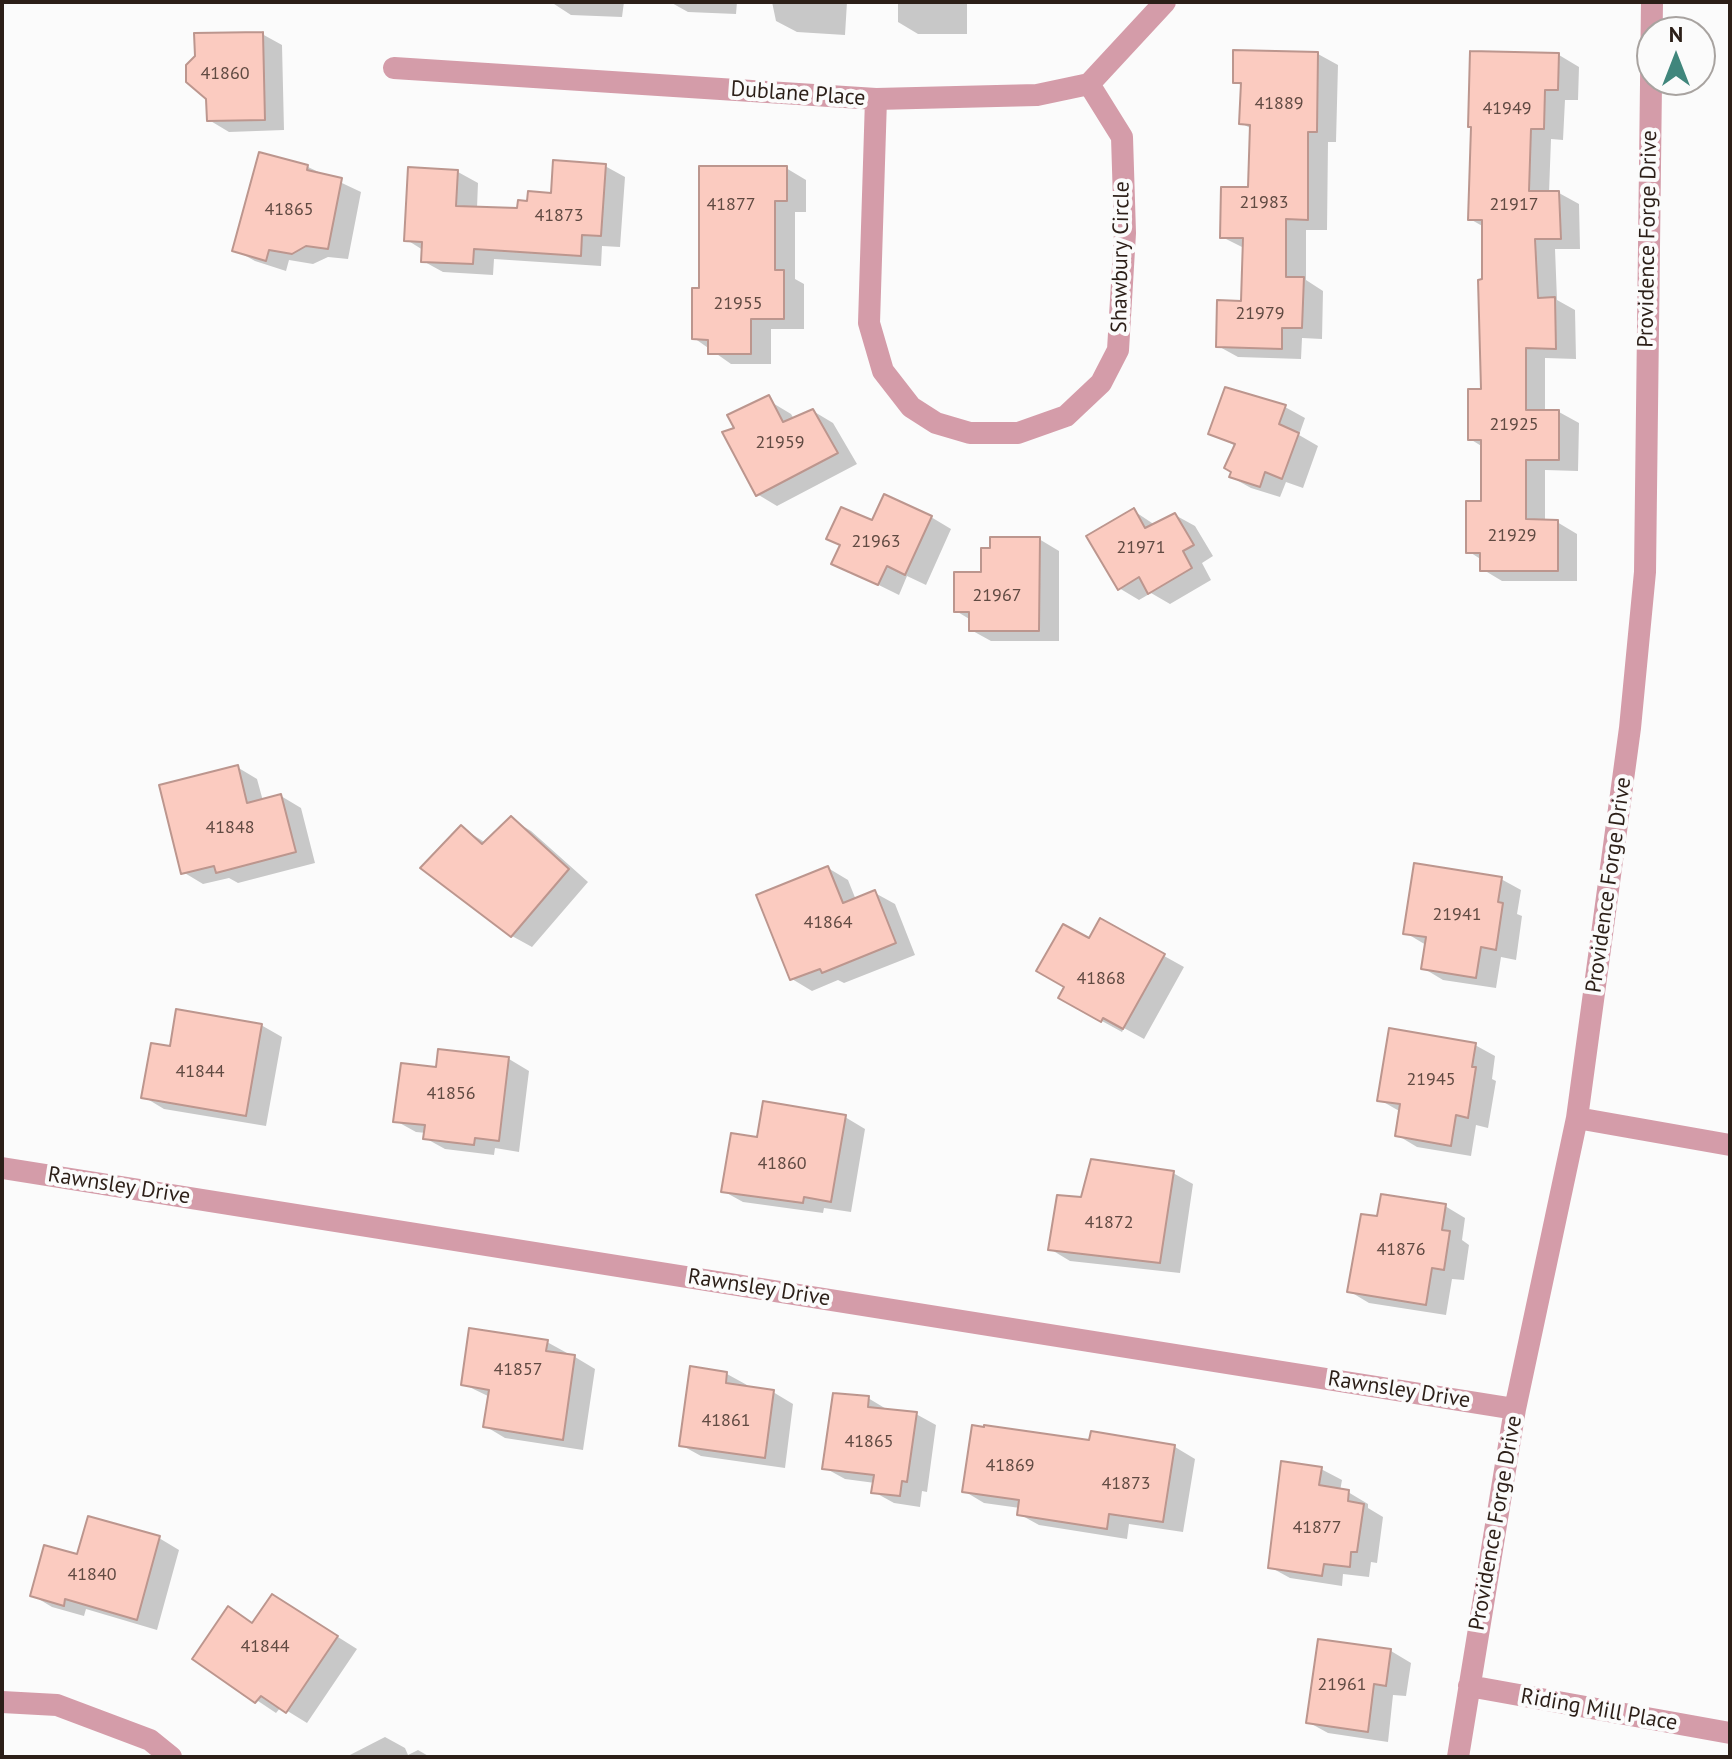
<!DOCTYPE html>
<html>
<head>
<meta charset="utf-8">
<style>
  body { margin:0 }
  #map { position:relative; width:1732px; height:1759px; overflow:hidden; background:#fbfbfb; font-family:"PT Sans",sans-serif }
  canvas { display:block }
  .frame { position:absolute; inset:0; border:4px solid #2c1f18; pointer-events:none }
  .north { position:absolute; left:1636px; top:16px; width:80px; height:80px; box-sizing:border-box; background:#fbfbfb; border:2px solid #a8a3a0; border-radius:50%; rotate:0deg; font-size:22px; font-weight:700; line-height:32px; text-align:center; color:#2c1f18 }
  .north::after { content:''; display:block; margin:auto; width:28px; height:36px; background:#40867c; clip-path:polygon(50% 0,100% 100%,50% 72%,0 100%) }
</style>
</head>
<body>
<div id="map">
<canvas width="1732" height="1759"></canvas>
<div class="frame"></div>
<div class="north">N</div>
</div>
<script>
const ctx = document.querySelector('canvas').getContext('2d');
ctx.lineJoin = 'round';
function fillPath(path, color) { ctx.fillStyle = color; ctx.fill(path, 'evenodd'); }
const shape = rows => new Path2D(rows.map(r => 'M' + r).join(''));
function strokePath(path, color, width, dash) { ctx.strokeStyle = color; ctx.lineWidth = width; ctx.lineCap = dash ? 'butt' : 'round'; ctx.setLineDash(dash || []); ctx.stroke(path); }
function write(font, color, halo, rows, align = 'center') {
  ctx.font = font + ' "PT Sans",sans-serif'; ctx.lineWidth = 8; ctx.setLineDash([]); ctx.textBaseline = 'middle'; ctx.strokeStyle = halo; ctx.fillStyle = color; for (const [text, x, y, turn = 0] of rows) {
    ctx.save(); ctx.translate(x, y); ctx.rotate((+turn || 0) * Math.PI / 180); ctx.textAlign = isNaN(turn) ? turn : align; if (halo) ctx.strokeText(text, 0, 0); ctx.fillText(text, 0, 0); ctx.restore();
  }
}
fillPath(shape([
  [551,2,624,2,622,17,571,15],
  [670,2,737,2,736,14,688,12],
  [772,2,847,2,845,35,797,32,776,21],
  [898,2,967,2,967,34,918,34,898,22],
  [262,34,282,45,284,130,229,132,209,120,208,98],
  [1318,54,1338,65,1336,142,1328,142,1327,230,1306,230,1306,280,1323,291,1322,339,1302,338,1301,359,1238,357,1218,346,1243,303,1244,248,1222,237,1250,189,1252,129,1241,123,1243,86,1235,82],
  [1559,55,1579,67,1578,100,1565,100,1563,140,1551,139,1549,193,1559,193,1579,204,1580,249,1555,249,1557,300,1575,310,1576,359,1545,358,1545,412,1559,412,1579,423,1578,471,1545,470,1545,522,1557,522,1577,534,1577,581,1502,581,1482,569,1482,560,1468,551,1483,503,1483,447,1470,439,1483,391,1484,281,1484,227,1470,219],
  [605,166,625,177,620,247,602,246,601,266,494,259,493,275,443,272,423,261,423,250,407,240,458,172,478,183,477,208,519,210,528,203,553,195],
  [308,167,361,192,348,259,328,257,313,264,289,260,286,271,255,261,235,250],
  [786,168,806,180,806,212,795,212,795,279,804,284,804,329,771,329,771,364,731,364,694,338,701,291],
  [771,402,791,414,794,419,813,411,833,423,857,464,777,506,757,494,737,429],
  [1285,407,1305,418,1299,435,1318,446,1303,488,1286,482,1280,497,1251,488,1231,477,1236,446,1210,433],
  [1134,511,1155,525,1175,515,1195,526,1213,556,1202,563,1211,580,1170,604,1151,593,1139,600,1119,588],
  [931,517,951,529,926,585,907,576,899,595,834,563,873,523],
  [1039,539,1059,551,1059,641,991,641,971,630,971,620,956,611,983,574],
  [237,767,257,779,263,801,281,796,301,808,315,863,238,883,229,878,203,884,183,872],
  [511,819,531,831,588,882,532,947,512,936,423,867,462,828,486,843],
  [828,868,848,880,856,900,875,893,895,904,915,955,844,983,838,980,812,991,792,979],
  [1501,879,1521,890,1517,914,1522,916,1516,960,1501,957,1496,988,1443,980,1423,968,1426,945,1406,933],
  [1101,921,1184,967,1144,1039,1124,1028,1122,1032,1080,1009,1066,986],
  [261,1025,282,1037,266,1126,164,1109,144,1097,171,1049],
  [1475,1045,1495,1056,1492,1079,1496,1081,1488,1128,1476,1125,1471,1156,1417,1147,1397,1135,1401,1112,1380,1100],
  [440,1051,509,1059,529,1071,519,1152,495,1148,494,1155,445,1149,425,1138,426,1133,416,1132,396,1121,437,1070],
  [845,1117,865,1129,851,1212,824,1208,823,1213,743,1202,723,1191,759,1139],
  [1173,1173,1193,1184,1180,1273,1070,1261,1050,1249,1082,1200],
  [1445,1206,1465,1218,1462,1240,1469,1245,1464,1280,1452,1279,1446,1315,1369,1303,1349,1291,1379,1219],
  [547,1342,567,1353,567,1356,575,1357,595,1369,583,1450,505,1438,485,1426,490,1397,463,1384],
  [727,1374,747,1385,746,1388,773,1392,793,1404,785,1468,701,1456,681,1445],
  [868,1398,888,1410,916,1414,936,1425,927,1492,922,1491,920,1507,894,1503,874,1492,875,1483,845,1479,825,1468],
  [1092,1433,1175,1447,1195,1459,1183,1532,1129,1524,1127,1539,1039,1525,1019,1514,1020,1508,984,1503,964,1491,1091,1442],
  [1321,1469,1342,1480,1340,1491,1348,1492,1368,1504,1368,1508,1383,1517,1377,1563,1371,1562,1369,1577,1343,1574,1342,1586,1290,1578,1270,1567],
  [89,1519,159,1538,179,1550,157,1630,86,1609,84,1616,52,1607,32,1595,78,1557],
  [292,1608,357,1649,307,1723,281,1707,276,1713,195,1659,229,1609,254,1624],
  [1391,1651,1411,1663,1406,1696,1393,1695,1388,1742,1328,1733,1308,1722],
  [385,1737,405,1748,408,1755,418,1750,430,1757,346,1757]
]), '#0003');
const building = shape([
  [263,32,265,120,207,121,206,99,186,82,186,65,195,56,194,33,263,32],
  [1233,50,1318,52,1317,132,1308,132,1308,220,1286,219,1286,277,1304,277,1302,328,1282,328,1282,349,1216,347,1217,300,1241,301,1243,238,1220,238,1221,187,1248,187,1250,125,1239,124,1241,83,1233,83,1233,50],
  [1470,51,1559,53,1558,90,1545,90,1544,129,1531,129,1529,191,1559,191,1561,239,1535,239,1538,298,1555,297,1556,349,1526,348,1526,410,1559,410,1559,460,1526,460,1526,519,1558,520,1558,571,1480,571,1480,553,1466,553,1466,501,1481,501,1481,440,1468,440,1468,389,1481,389,1478,280,1482,279,1482,220,1468,220,1471,127,1468,127,1470,51],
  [259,152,308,165,307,170,342,178,328,249,306,246,292,254,269,250,266,261,232,251,259,152],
  [553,160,606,164,601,236,582,235,581,256,474,249,473,264,421,262,422,242,404,241,408,167,458,170,456,206,517,208,518,200,527,201,528,191,551,193,553,160],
  [699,166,787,166,787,201,775,201,775,270,784,270,784,319,751,319,751,354,708,354,708,340,692,339,692,288,699,288,699,166],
  [1225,387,1286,405,1279,424,1299,433,1282,479,1265,472,1260,487,1229,477,1231,472,1224,468,1235,444,1208,434,1225,387],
  [769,395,783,422,813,409,838,453,756,496,722,432,734,428,727,415,769,395],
  [884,494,932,516,905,575,887,566,878,585,831,564,840,545,826,539,841,507,872,520,884,494],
  [1134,508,1145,528,1175,513,1194,545,1183,551,1192,568,1148,594,1139,577,1118,590,1086,536,1134,508],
  [990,537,1040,537,1039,631,969,631,969,612,954,612,954,572,981,572,981,548,990,548,990,537],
  [238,765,247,803,281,794,296,852,216,873,214,866,181,874,159,785,238,765],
  [511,816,569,869,511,937,420,868,461,825,482,844,511,816],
  [1414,863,1502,877,1498,902,1503,903,1496,950,1481,947,1476,978,1421,969,1426,937,1403,934,1414,863],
  [828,866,843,903,875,890,896,943,822,973,820,969,790,980,756,895,828,866],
  [1100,918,1165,954,1123,1029,1103,1018,1101,1022,1058,998,1064,987,1036,971,1063,924,1089,938,1100,918],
  [176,1009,262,1024,246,1116,141,1098,151,1043,170,1046,176,1009],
  [1389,1028,1476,1043,1472,1067,1476,1067,1468,1118,1456,1115,1451,1146,1395,1136,1400,1104,1377,1101,1389,1028],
  [438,1049,509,1057,499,1141,475,1138,474,1145,423,1139,425,1125,393,1122,401,1063,436,1067,438,1049],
  [763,1101,846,1115,831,1202,804,1197,803,1203,721,1192,731,1133,757,1137,763,1101],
  [1091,1159,1174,1171,1160,1263,1048,1250,1057,1195,1081,1197,1091,1159],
  [1381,1194,1446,1204,1442,1230,1450,1231,1444,1270,1432,1268,1426,1305,1347,1292,1361,1214,1377,1216,1381,1194],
  [469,1328,548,1340,546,1351,575,1355,563,1440,483,1427,489,1390,461,1385,469,1328],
  [690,1366,727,1372,726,1383,774,1390,765,1458,679,1446,690,1366],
  [833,1393,869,1396,868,1407,917,1412,907,1482,902,1481,900,1496,871,1493,874,1475,822,1469,833,1393],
  [972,1425,984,1427,984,1425,1089,1440,1091,1431,1175,1445,1163,1522,1109,1514,1107,1529,1017,1515,1019,1500,962,1492,972,1425],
  [1281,1461,1322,1467,1319,1485,1349,1490,1348,1501,1364,1504,1357,1552,1351,1552,1350,1567,1324,1564,1322,1576,1268,1568,1281,1461],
  [88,1516,160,1536,137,1620,65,1599,64,1606,30,1596,44,1545,77,1554,88,1516],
  [272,1594,338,1636,286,1713,261,1696,255,1703,192,1659,228,1606,252,1623,272,1594],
  [1318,1639,1391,1649,1386,1686,1374,1684,1368,1732,1306,1723,1318,1639]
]);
fillPath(building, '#fbcbc0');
strokePath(building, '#bc968e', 2);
strokePath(shape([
  [394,68,876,99,1037,95,1089,84,1165,2],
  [876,99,869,323,883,371,911,407,936,423,970,433,1018,433,1066,416,1101,383,1118,350,1125,233,1122,137,1089,84],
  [1577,1118,1730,1145],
  [2,1168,1515,1409],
  [1469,1686,1730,1733],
  [2,1702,57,1705,150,1740,171,1757],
  [1458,1757,1515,1409,1577,1118,1630,728,1645,572,1652,2]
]), '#d49ca9', 22);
write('18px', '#604a42', null, [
  ["41860",225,74],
  ["41889",1279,104],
  ["41949",1507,109],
  ["21983",1264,203],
  ["41877",731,205],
  ["21917",1514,205],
  ["41865",289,210],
  ["41873",559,216],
  ["21955",738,304],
  ["21979",1260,314],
  ["21925",1514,425],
  ["21959",780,443],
  ["21929",1512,536],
  ["21963",876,542],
  ["21971",1141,548],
  ["21967",997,596],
  ["41848",230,828],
  ["21941",1457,915],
  ["41864",828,923],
  ["41868",1101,979],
  ["41844",200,1072],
  ["21945",1431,1080],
  ["41856",451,1094],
  ["41860",782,1164],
  ["41872",1109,1223],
  ["41876",1401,1250],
  ["41857",518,1370],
  ["41861",726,1421],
  ["41865",869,1442],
  ["41869",1010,1466],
  ["41873",1126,1484],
  ["41877",1317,1528],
  ["41840",92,1575],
  ["41844",265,1647],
  ["21961",1342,1685]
]);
write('22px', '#2c1f18', '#fbfbfb', [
  ["Dublane Place",798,94,4],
  ["Providence Forge Drive",1648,239,-89],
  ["Shawbury Circle",1121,257,-89],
  ["Providence Forge Drive",1609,885,-82],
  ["Rawnsley Drive",119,1186,9],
  ["Rawnsley Drive",759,1288,9],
  ["Rawnsley Drive",1399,1390,9],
  ["Providence Forge Drive",1496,1523,-80],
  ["Riding Mill Place",1599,1710,10]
]);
</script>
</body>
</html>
